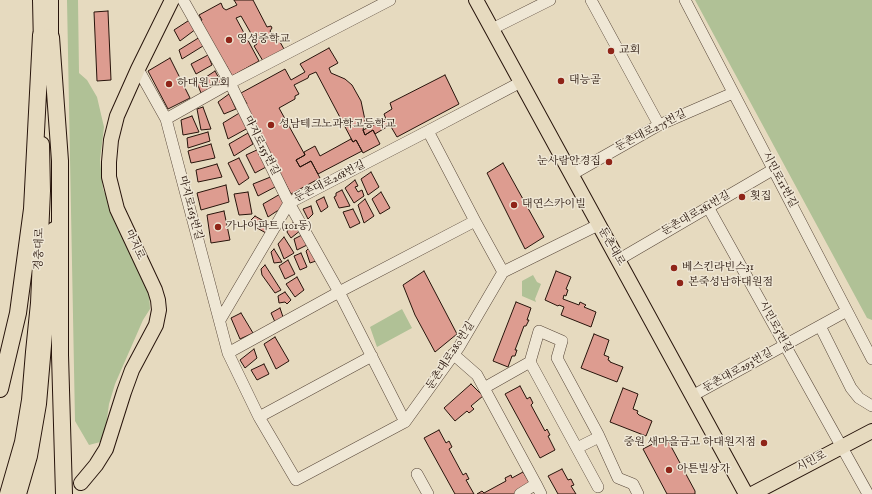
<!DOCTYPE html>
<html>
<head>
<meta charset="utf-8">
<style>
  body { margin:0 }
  canvas { display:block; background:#e6dabf }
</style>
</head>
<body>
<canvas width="872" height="494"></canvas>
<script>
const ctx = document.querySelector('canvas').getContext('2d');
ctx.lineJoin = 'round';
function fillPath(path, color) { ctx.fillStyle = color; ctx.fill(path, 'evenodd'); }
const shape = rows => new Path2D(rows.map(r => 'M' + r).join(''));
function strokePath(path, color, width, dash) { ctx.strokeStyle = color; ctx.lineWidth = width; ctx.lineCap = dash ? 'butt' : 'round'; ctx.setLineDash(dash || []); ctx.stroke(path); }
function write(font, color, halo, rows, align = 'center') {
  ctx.font = font + ' "IM FELL English","Noto Serif KR",serif'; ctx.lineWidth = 3; ctx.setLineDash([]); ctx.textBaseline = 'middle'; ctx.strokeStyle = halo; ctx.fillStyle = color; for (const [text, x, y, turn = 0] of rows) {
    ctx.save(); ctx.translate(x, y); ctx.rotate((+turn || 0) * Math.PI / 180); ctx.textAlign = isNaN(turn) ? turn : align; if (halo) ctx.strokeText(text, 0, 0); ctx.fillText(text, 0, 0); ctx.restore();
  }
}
fillPath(shape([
  [67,0,78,0,79,73,87,80,97,97,104,127,100,160,103,189,149,292,150,309,143,320,115,384,109,404,104,441,89,445,75,421],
  [695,0,872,0,872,320,867,318],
  [533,275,537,282,541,284,535,299,536,302,522,296,522,281],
  [402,309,412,328,377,347,370,327]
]), '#b0c196');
const building = shape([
  [234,0,253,0,267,27,271,26,272,28,270,31,273,37,276,35,284,49,263,61,254,46,257,44,241,16,236,18,259,61,232,76,226,65,223,64,201,21,202,20,199,15,221,3,223,8,226,10,237,5,234,0],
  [108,11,111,80,97,81,94,12,108,11],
  [191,19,196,29,180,41,174,30,191,19],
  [200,37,203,46,182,59,179,50,200,37],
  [329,48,338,63,329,68,331,73,345,79,352,85,361,101,365,120,363,130,365,135,373,130,380,144,363,153,356,140,353,142,316,72,309,75,308,78,294,85,299,94,295,96,295,99,279,108,305,155,296,160,300,167,311,161,320,178,291,194,243,106,247,104,241,93,285,69,291,80,305,72,300,64,329,48],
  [208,55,212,65,196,74,191,64,208,55],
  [170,58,190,98,168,109,148,71,170,58],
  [215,71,222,84,201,93,197,83,215,71],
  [445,75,459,104,397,137,390,125,375,134,373,130,365,135,363,130,386,119,384,114,392,109,390,103,445,75],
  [229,94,236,109,224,114,218,102,229,94],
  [203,107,211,129,201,130,197,109,203,107],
  [241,112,248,128,228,139,223,123,241,112],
  [192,116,199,132,183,135,181,120,192,116],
  [208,132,210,141,188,148,187,138,208,132],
  [248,133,253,144,234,156,229,144,248,133],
  [351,139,353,142,356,140,362,151,318,174,311,161,300,167,296,160,305,155,304,152,315,146,320,156,351,139],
  [211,144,215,158,191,163,188,151,211,144],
  [259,149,266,167,255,173,246,155,259,149],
  [239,158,249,178,239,185,228,163,239,158],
  [503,163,544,237,525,249,487,173,503,163],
  [217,164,222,177,198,182,196,170,217,164],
  [371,172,379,187,368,195,361,179,371,172],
  [273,176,277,186,258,196,253,184,273,176],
  [355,180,358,186,355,187,358,192,362,190,364,196,354,203,345,188,355,180],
  [226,185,229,202,201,210,197,193,226,185],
  [342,190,350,206,339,208,334,197,336,196,336,193,342,190],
  [248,192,252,214,239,215,234,194,248,192],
  [381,192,390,208,380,214,372,199,381,192],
  [282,193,284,210,277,211,268,217,263,204,282,193],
  [324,197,328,207,321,212,316,201,324,197],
  [365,199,374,216,364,223,358,205,365,199],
  [311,206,313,214,308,219,303,209,311,206],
  [353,209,360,223,350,228,343,212,353,209],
  [224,211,230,240,211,243,207,215,224,211],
  [255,216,272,226,266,233,248,223,255,216],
  [295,221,301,230,291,238,287,232,290,225,295,221],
  [304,234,309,244,297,250,294,239,304,234],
  [284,237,294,253,284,259,278,244,284,237],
  [310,247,319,260,310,263,306,251,310,247],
  [274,249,282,262,274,263,271,252,274,249],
  [301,253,307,267,300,270,294,256,301,253],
  [288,260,295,274,285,279,279,266,288,260],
  [265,265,281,290,275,293,262,275,261,269,265,265],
  [424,271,457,334,435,352,415,315,403,285,424,271],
  [556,271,571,277,566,289,568,290,566,296,564,295,563,299,579,305,580,302,586,305,584,307,596,312,591,327,561,315,564,307,559,305,558,306,545,300,556,271],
  [297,277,304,290,295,297,286,284,297,277],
  [285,292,291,300,287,304,285,302,279,303,278,296,285,292],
  [516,302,531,308,527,320,529,320,526,326,524,326,515,350,517,350,515,356,512,356,508,367,493,361,516,302],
  [280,308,284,320,275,322,271,313,280,308],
  [241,313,253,333,240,339,231,318,241,313],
  [594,334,609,340,604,355,609,357,608,360,610,361,610,362,623,367,617,382,581,368,594,334],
  [275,337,289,361,276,369,264,344,275,337],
  [254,349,257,358,245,368,240,360,254,349],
  [264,364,269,374,257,380,251,370,264,364],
  [471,384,483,396,471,406,474,409,469,413,467,411,455,421,444,408,471,384],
  [520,386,527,399,530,397,533,403,531,405,545,431,547,429,550,435,548,436,555,450,540,458,505,394,520,386],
  [623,388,638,394,633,409,638,411,637,413,639,415,652,421,646,436,610,422,623,388],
  [439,430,446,443,449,441,452,447,449,449,463,475,466,473,469,479,466,480,474,494,455,494,424,438,439,430],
  [666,437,695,491,695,494,667,494,643,449,666,437],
  [562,469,568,480,571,479,574,485,571,486,576,494,558,494,548,476,562,469],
  [523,472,531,485,515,494,477,494,482,491,484,493,506,481,505,478,511,475,512,478,523,472]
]);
fillPath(building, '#dd9c90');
strokePath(building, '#27140b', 1);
const minor = shape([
  [183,0,230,83,289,203,339,292,405,422],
  [591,0,659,125],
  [685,0,872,359],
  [492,29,550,0],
  [138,69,166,119,228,353,259,417,296,480,405,422,459,347,503,272,598,225],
  [166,119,230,83,390,0],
  [428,131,475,221,503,272],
  [571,175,659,125,733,93],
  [708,207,868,494],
  [618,260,774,169],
  [220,320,289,203,428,131,521,82],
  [820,326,851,388,859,398,872,406],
  [228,353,339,292,475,221],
  [453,354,477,375,536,484,520,494],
  [530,362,539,331,562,341,557,358,598,434,618,478,633,484,638,494],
  [484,388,530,362,598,487],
  [692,396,847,311],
  [259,417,372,356],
  [577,448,599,437],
  [417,474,428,494],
  [536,484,541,494]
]);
const major = shape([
  [40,0,41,46],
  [51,0,51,48],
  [476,0,746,494],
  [81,483,96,465,106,449,124,392,132,370,156,325,159,310,158,300,155,290,117,209,109,177,109,162,111,140,117,116,138,69,172,0],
  [7,494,22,442,29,400,33,352,38,303,43,191,42,144],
  [19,494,30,456,39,404,54,229],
  [752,494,872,431]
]);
const highway = shape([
  [51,37,60,161,60,355,64,494],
  [0,389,18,313,32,209,41,35]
]);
strokePath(minor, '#574638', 12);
strokePath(major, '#27140b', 16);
strokePath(highway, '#27140b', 18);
strokePath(minor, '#efe7d5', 11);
strokePath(major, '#e6dabf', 14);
strokePath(highway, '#e6dabf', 16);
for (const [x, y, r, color] of [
  [229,40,4,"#8f2418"],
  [611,51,4,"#8f2418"],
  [561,81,4,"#8f2418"],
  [169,84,4,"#8f2418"],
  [271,125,4,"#8f2418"],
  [609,162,4,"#8f2418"],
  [742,197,4,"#8f2418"],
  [514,205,4,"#8f2418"],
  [218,227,4,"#8f2418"],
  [674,268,4,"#8f2418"],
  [680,283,4,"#8f2418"],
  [764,443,4,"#8f2418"],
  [669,470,4,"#8f2418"]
]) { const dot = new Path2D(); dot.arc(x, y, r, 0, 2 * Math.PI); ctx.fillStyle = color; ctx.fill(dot); strokePath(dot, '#efe7d5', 1.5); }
write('11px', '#27140b', '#efe7d5', [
  ["영성중학교",237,40],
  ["교회",619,51],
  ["태능골",569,81],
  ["하대원교회",177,84],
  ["성남테크노과학고등학교",279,125],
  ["눈사람안경집",601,162,"right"],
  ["횟집",750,197],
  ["태연스카이빌",522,205],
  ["가나아파트 (101동)",226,227],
  ["베스킨라빈스31",682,268],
  ["본죽성남하대원점",688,283],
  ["중원 새마을금고 하대원지점",756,443,"right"],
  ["아튼빌상가",677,470]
], 'left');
write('11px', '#27140b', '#efe7d5', [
  ["둔촌대로275번길",651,131,-27],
  ["마지로155번길",261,146,63],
  ["시민로11번길",779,180,62],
  ["둔촌대로268번길",330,182,-27],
  ["마지로163번길",190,208,75],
  ["둔촌대로281번길",696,214,-30],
  ["마지로",134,245,65],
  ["둔촌대로",611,247,60],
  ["경충대로",40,249,-88],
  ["시민로5번길",775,327,61],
  ["둔촌대로280번길",451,356,-57],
  ["둔촌대로293번길",738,371,-29],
  ["시민로",812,462,-28]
]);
</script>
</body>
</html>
